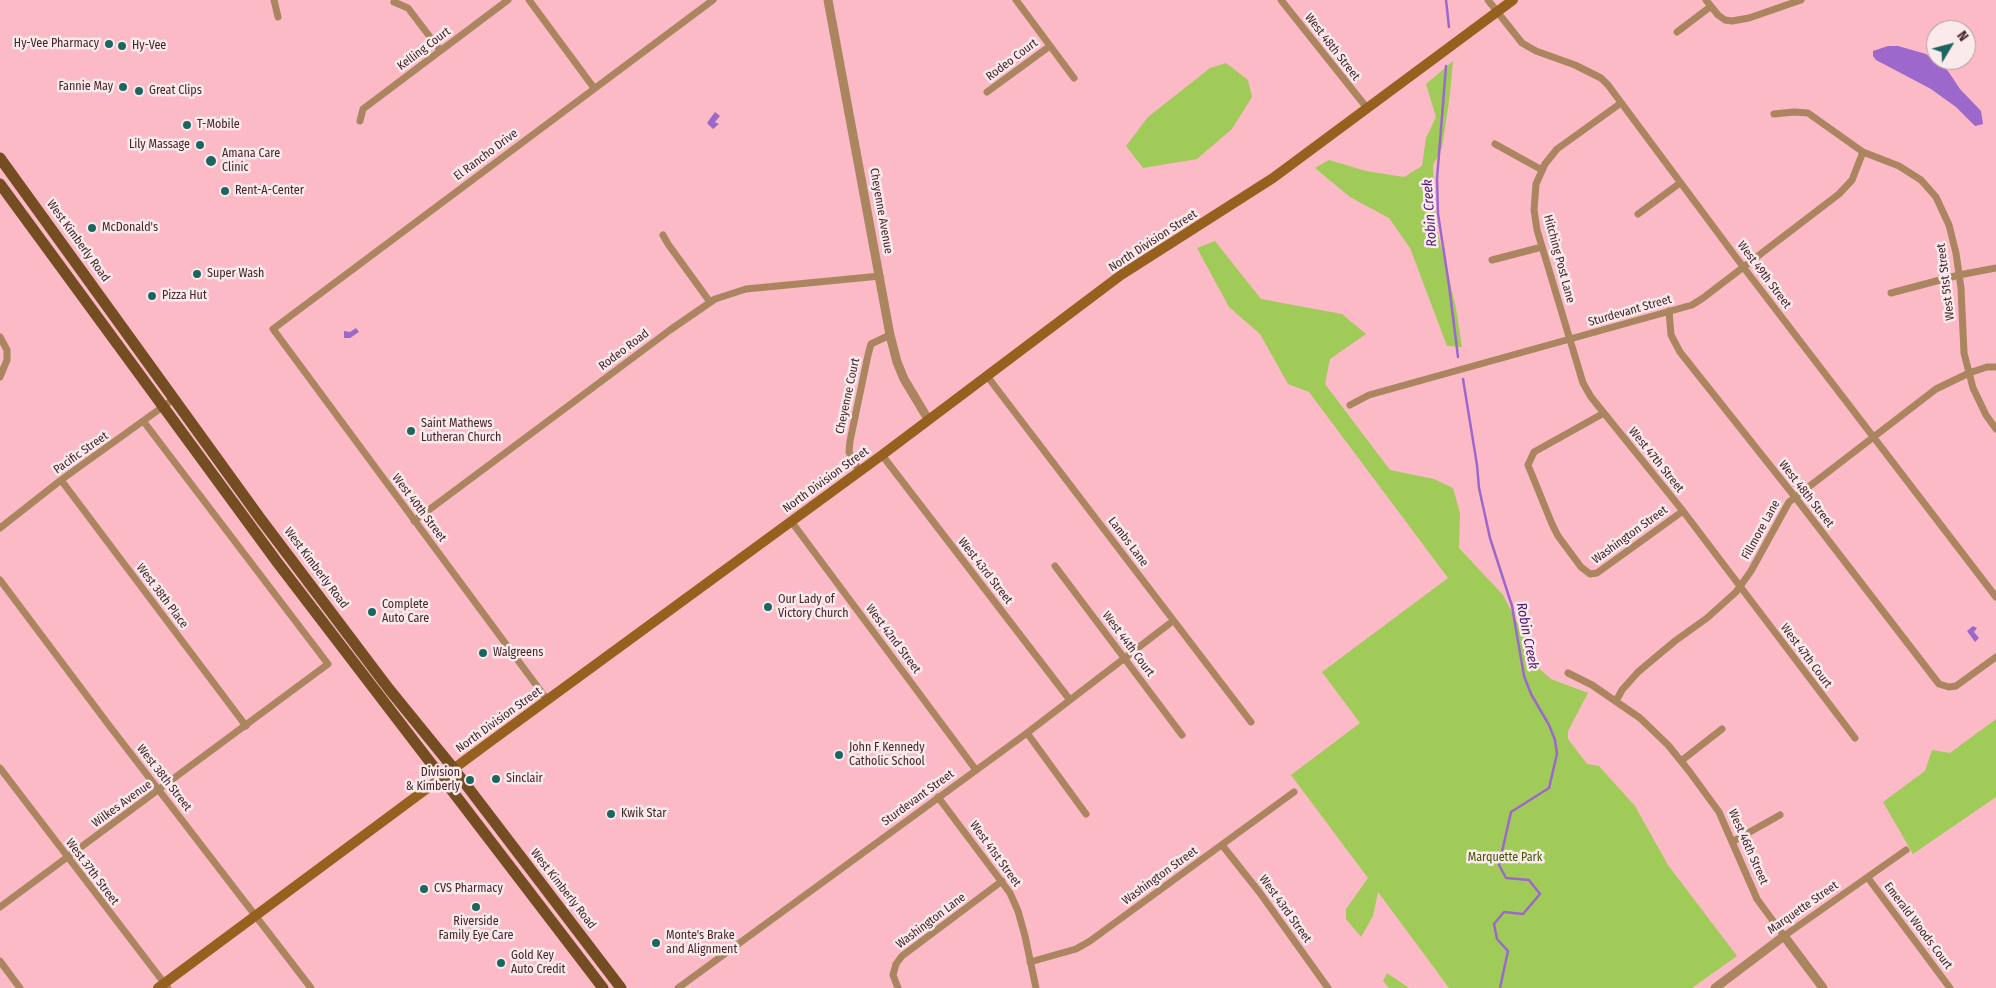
<!DOCTYPE html>
<html>
<head>
<meta charset="utf-8">
<style>
  body { margin:0 }
  #map { position:relative; width:1996px; height:988px; overflow:hidden; background:#fbbac5; font-family:"Fira Sans Condensed",sans-serif }
  canvas { display:block }
  .north { position:absolute; left:1926px; top:20px; width:50px; height:50px; box-sizing:border-box; background:#fbeaec; border:1px solid #b29b9f; border-radius:50%; rotate:53deg; font-size:14px; font-weight:700; line-height:20px; text-align:center; color:#44252b }
  .north::after { content:''; display:block; margin:auto; width:18px; height:22px; background:#1b6760; clip-path:polygon(50% 0,100% 100%,50% 72%,0 100%) }
</style>
</head>
<body>
<div id="map">
<canvas width="1996" height="988"></canvas>
<div class="north">N</div>
</div>
<script>
const ctx = document.querySelector('canvas').getContext('2d');
ctx.lineJoin = 'round';
function fillPath(path, color) { ctx.fillStyle = color; ctx.fill(path, 'evenodd'); }
const shape = rows => new Path2D(rows.map(r => 'M' + r).join(''));
function strokePath(path, color, width, dash) { ctx.strokeStyle = color; ctx.lineWidth = width; ctx.lineCap = dash ? 'butt' : 'round'; ctx.setLineDash(dash || []); ctx.stroke(path); }
function write(font, color, halo, rows, align = 'center') {
  ctx.font = font + ' "Fira Sans Condensed",sans-serif'; ctx.lineWidth = 5; ctx.setLineDash([]); ctx.textBaseline = 'middle'; ctx.strokeStyle = halo; ctx.fillStyle = color; for (const [text, x, y, turn = 0] of rows) {
    ctx.save(); ctx.translate(x, y); ctx.rotate((+turn || 0) * Math.PI / 180); ctx.textAlign = isNaN(turn) ? turn : align; if (halo) ctx.strokeText(text, 0, 0); ctx.fillText(text, 0, 0); ctx.restore();
  }
}
fillPath(shape([
  [1453,61,1450,94,1442,148,1433,165,1435,221,1456,308,1462,347,1447,346,1410,248,1389,218,1350,197,1315,168,1329,160,1366,171,1404,177,1422,166,1426,138,1436,117,1426,84],
  [1226,63,1248,80,1252,97,1232,129,1197,159,1143,168,1126,146,1148,117,1210,68],
  [1215,241,1261,299,1342,314,1366,334,1330,359,1325,384,1390,470,1434,479,1453,488,1460,513,1459,548,1503,595,1523,634,1536,666,1551,679,1588,693,1568,731,1568,739,1587,764,1599,766,1635,806,1668,865,1737,956,1692,988,1449,988,1378,892,1373,916,1361,937,1346,919,1346,909,1368,878,1291,775,1360,723,1322,672,1448,578,1309,392,1288,384,1260,334,1229,307,1197,248],
  [1996,719,1996,797,1913,854,1883,802,1925,771,1932,750,1950,753],
  [1387,973,1409,988,1389,988,1383,981]
]), '#a1cb59');
fillPath(shape([
  [1888,46,1898,46,1926,54,1948,71,1960,89,1981,111,1983,124,1975,126,1956,107,1931,89,1876,60,1873,56,1873,51],
  [715,112,720,116,715,122,719,124,713,129,707,123],
  [356,328,359,332,350,338,344,338,344,331,350,332],
  [1973,626,1977,628,1974,632,1979,638,1975,642,1967,631]
]), '#9c68cb');
strokePath(shape([
  [1446,0,1449,27],
  [1446,66,1437,179,1438,214,1449,285,1458,357],
  [1463,379,1477,465,1479,488,1490,538,1512,606,1524,676,1531,694,1549,725,1555,740,1557,754,1549,788,1511,812,1499,865,1506,878,1529,880,1540,894,1523,914,1504,912,1494,924,1497,939,1508,951,1500,988]
]), '#9c68cb', 2.5);
strokePath(shape([
  [274,0,278,17],
  [529,0,594,88],
  [1016,0,1074,78],
  [1281,0,1367,108],
  [1488,0,1522,43,1536,51,1575,65,1601,78,1608,85,1744,268,1996,597],
  [1706,0,1718,15,1725,20,1732,21,1749,18,1801,0],
  [394,2,408,8,440,50],
  [1677,32,1710,7],
  [987,92,1050,46],
  [1621,103,1557,149,1545,164,1536,184,1534,210,1537,230,1583,383,1591,397,1683,511,1855,738],
  [1774,114,1794,112,1808,113,1863,152,1899,166,1921,180,1936,197,1949,225,1956,253,1961,288,1964,353,1973,388,1986,415,1996,429],
  [360,121,363,109,508,0],
  [1495,144,1542,170],
  [1638,214,1680,183],
  [663,235,668,244,710,302],
  [1492,260,1542,247],
  [1891,293,1959,275,1996,268],
  [1669,311,1671,335,1680,352,1795,497,1939,684,1949,687,1956,686,1996,657],
  [0,337,7,350,7,360,0,377],
  [987,376,1251,722],
  [1350,405,1369,395,1692,305,1703,298,1839,194,1852,180,1863,152],
  [1604,413,1534,452,1528,465,1552,524,1558,536,1581,567,1590,574,1597,573,1683,511],
  [882,455,1070,700],
  [859,471,849,452,850,441,868,355,871,344,890,335],
  [61,480,246,726],
  [414,521,670,330,715,299,746,289,880,276],
  [791,521,976,770],
  [0,528,61,480,175,398],
  [1055,566,1182,735],
  [0,580,108,724,311,988],
  [1568,673,1592,685,1640,718,1668,745,1689,771,1719,812,1757,899,1784,936,1906,850],
  [548,701,273,329,713,0],
  [1616,701,1622,690,1638,672,1675,641,1707,618,1736,592,1751,571,1789,502,1936,389,1969,373,1987,367,1996,367],
  [1027,733,1086,814],
  [1681,761,1722,729],
  [0,768,168,988],
  [938,797,1010,893,1018,911,1025,936,1036,988],
  [1732,842,1780,815],
  [1222,845,1260,893,1328,988],
  [1868,878,1950,988],
  [0,907,328,664,144,422],
  [0,961,20,988],
  [1030,962,1076,949,1090,941,1294,792],
  [678,988,1027,733,1169,624],
  [898,988,893,975,896,964,902,956,1002,881]
]), '#aa855f', 7);
strokePath(shape([
  [828,0,890,335,897,362,904,379,928,419],
  [1715,988,1784,936,1823,988]
]), '#aa855f', 9);
strokePath(shape([
  [158,988,487,744,882,455,1121,275,1273,178,1513,0]
]), '#96601f', 10);
strokePath(shape([
  [0,158,260,518,389,689,454,769,621,988],
  [0,184,277,562,603,988]
]), '#744e22', 11);
for (const [x, y, r, color] of [
  [109,44,5,"#1b6760"],
  [122,46,5,"#1b6760"],
  [123,87,5,"#1b6760"],
  [139,91,5,"#1b6760"],
  [187,125,5,"#1b6760"],
  [200,145,5,"#1b6760"],
  [211,161,6,"#1b6760"],
  [225,191,5,"#1b6760"],
  [92,228,5,"#1b6760"],
  [197,274,5,"#1b6760"],
  [152,296,5,"#1b6760"],
  [411,431,5,"#1b6760"],
  [768,607,5,"#1b6760"],
  [372,612,5,"#1b6760"],
  [483,653,5,"#1b6760"],
  [839,755,5,"#1b6760"],
  [496,779,5,"#1b6760"],
  [470,780,5,"#1b6760"],
  [611,814,5,"#1b6760"],
  [424,889,5,"#1b6760"],
  [476,907,5,"#1b6760"],
  [656,943,5,"#1b6760"],
  [501,963,5,"#1b6760"]
]) { const dot = new Path2D(); dot.arc(x, y, r, 0, 2 * Math.PI); ctx.fillStyle = color; ctx.fill(dot); strokePath(dot, '#fbeaec', 2); }
write('12px', '#44252b', '#fbeaec', [
  ["Hy-Vee Pharmacy",99,44,"right"],
  ["Hy-Vee",132,46],
  ["Fannie May",113,87,"right"],
  ["Great Clips",149,91],
  ["T-Mobile",197,125],
  ["Lily Massage",190,145,"right"],
  ["Amana Care",222,154],
  ["Clinic",222,168],
  ["Rent-A-Center",235,191],
  ["McDonald's",102,228],
  ["Super Wash",207,274],
  ["Pizza Hut",162,296],
  ["Saint Mathews",421,424],
  ["Lutheran Church",421,438],
  ["Our Lady of",778,600],
  ["Victory Church",778,614],
  ["Complete",382,605],
  ["Auto Care",382,619],
  ["Walgreens",493,653],
  ["John F Kennedy",849,748],
  ["Catholic School",849,762],
  ["Division",460,773,"right"],
  ["& Kimberly",460,787,"right"],
  ["Sinclair",506,779],
  ["Kwik Star",621,814],
  ["CVS Pharmacy",434,889],
  ["Riverside",476,922,"center"],
  ["Family Eye Care",476,936,"center"],
  ["Monte's Brake",666,936],
  ["and Alignment",666,950],
  ["Gold Key",511,956],
  ["Auto Credit",511,970]
], 'left');
write('12px', '#44252b', '#fbeaec', [
  ["West 48th Street",1332,47,52],
  ["Kelling Court",424,49,-37],
  ["Rodeo Court",1012,60,-37],
  ["El Rancho Drive",486,155,-37],
  ["Cheyenne Avenue",881,211,80],
  ["West Kimberly Road",78,241,54],
  ["North Division Street",1153,241,-33],
  ["Hitching Post Lane",1559,259,75],
  ["West 49th Street",1764,275,53],
  ["West 51st Street",1946,282,-97],
  ["Sturdevant Street",1630,311,-16],
  ["Rodeo Road",624,350,-37],
  ["Cheyenne Court",848,396,-78],
  ["Pacific Street",81,453,-35],
  ["West 47th Street",1656,460,51],
  ["North Division Street",826,480,-36],
  ["West 48th Street",1806,494,52],
  ["West 40th Street",419,508,53],
  ["Fillmore Lane",1761,530,-61],
  ["Washington Street",1630,535,-36],
  ["Lambs Lane",1128,542,53],
  ["West Kimberly Road",316,568,53],
  ["West 43rd Street",985,571,52],
  ["West 38th Place",162,596,53],
  ["West 42nd Street",893,639,53],
  ["West 44th Court",1128,644,53],
  ["West 47th Court",1806,656,53],
  ["North Division Street",499,720,-36],
  ["West 38th Street",164,778,52],
  ["Sturdevant Street",918,798,-36],
  ["Wilkes Avenue",122,804,-36],
  ["West 46th Street",1748,847,66],
  ["West 41st Street",995,854,54],
  ["West 37th Street",92,872,53],
  ["Washington Street",1160,876,-36],
  ["West Kimberly Road",563,889,52],
  ["Marquette Street",1803,908,-35],
  ["West 43rd Street",1285,909,54],
  ["Washington Lane",931,921,-37],
  ["Emerald Woods Court",1918,926,53]
]);
write('12px', '#3f5900', '#fbeaec', [
  ["Marquette Park",1505,858]
]);
write('italic 14px', '#4d1772', '#fbeaec', [
  ["Robin Creek",1430,213,-94],
  ["Robin Creek",1527,636,79]
]);
</script>
</body>
</html>
